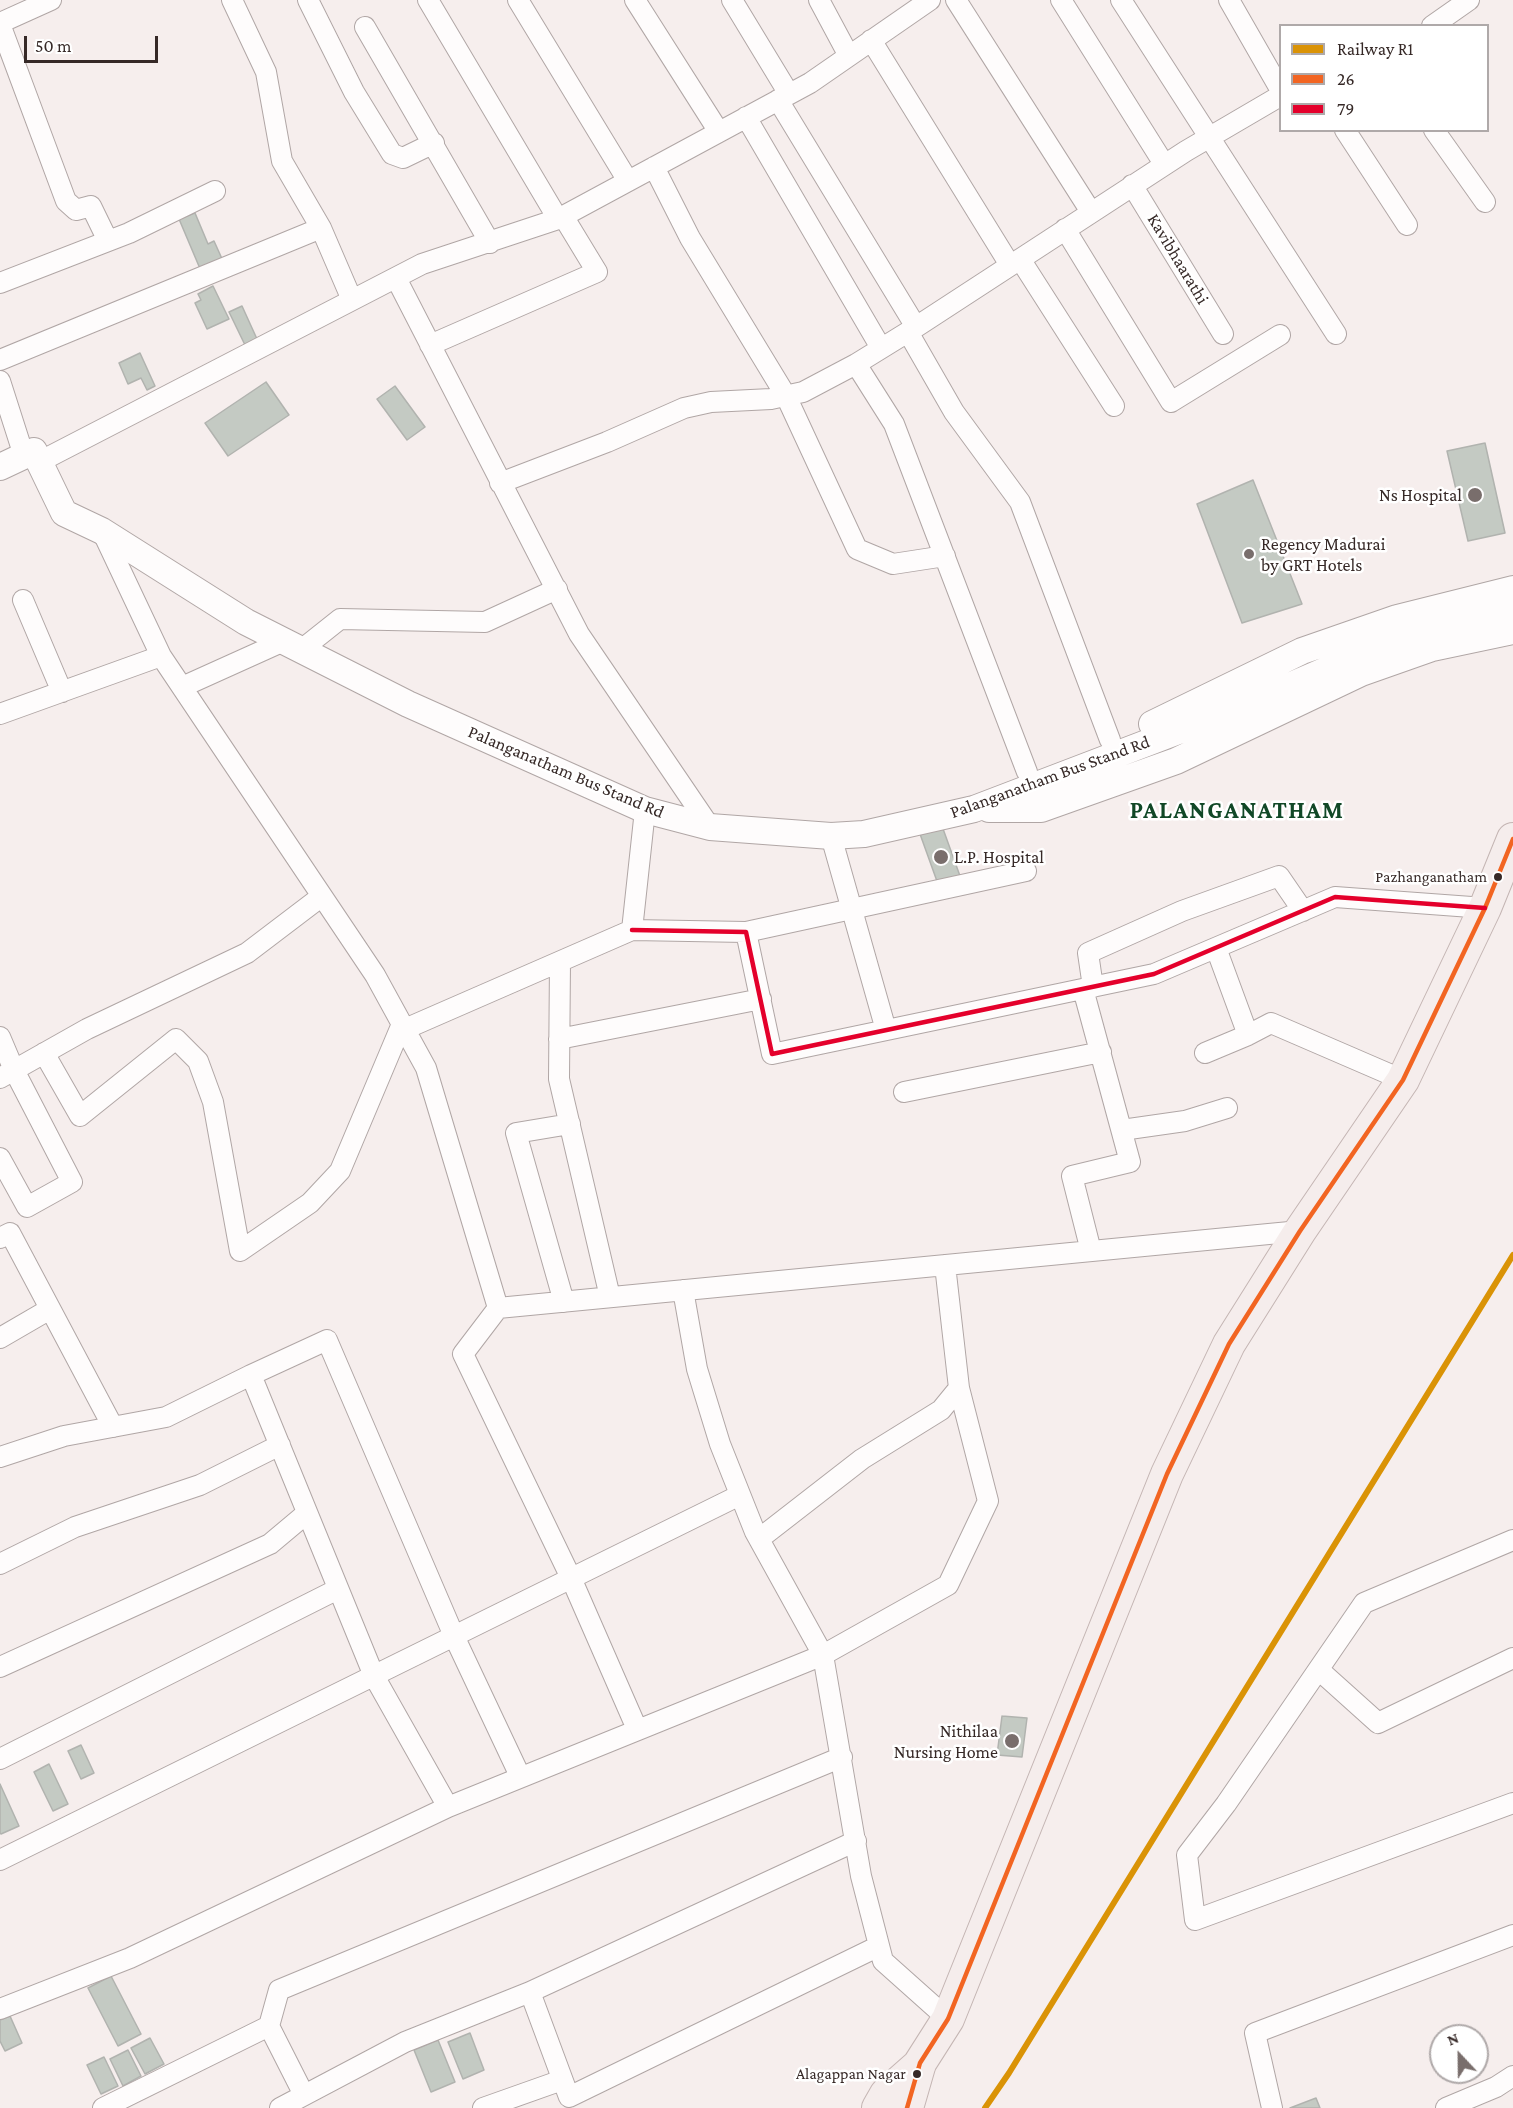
<!DOCTYPE html>
<html>
<head>
<meta charset="utf-8">
<style>
  body { margin:0 }
  #map { position:relative; width:1513px; height:2108px; overflow:hidden; background:#f6eeed; font-family:"Crimson Pro",serif }
  canvas { display:block }
  .legend { position:absolute; left:1279px; top:24px; width:210px; height:108px; box-sizing:border-box; background:#fff; border:2px solid #afa9a9; margin:0; padding:8px 10px; list-style:none; font-size:18px; color:#362927 }
  .legend li { display:flex; align-items:center; gap:12px; height:30px }
  .legend b { width:30px; border:2px solid #afa9a9 }
  .north { position:absolute; left:1429px; top:2024px; width:60px; height:60px; box-sizing:border-box; background:#fff; border:2px solid #afa9a9; border-radius:50%; rotate:338deg; font-size:16px; font-weight:700; line-height:24px; text-align:center; color:#362927 }
  .north::after { content:''; display:block; margin:auto; width:21px; height:27px; background:#796e6c; clip-path:polygon(50% 0,100% 100%,50% 72%,0 100%) }
  .scale { position:absolute; left:24px; top:36px; width:134px; height:27px; box-sizing:border-box; border:3px solid #362927; border-top:0; padding-left:8px; font-size:18px; line-height:21px; white-space:nowrap; color:#362927; -webkit-text-stroke:4px #fff; paint-order:stroke }
</style>
</head>
<body>
<div id="map">
<canvas width="1513" height="2108"></canvas>
<ul class="legend">
<li><b style="height:8px;background:#da9306"></b>Railway R1</li>
<li><b style="height:8px;background:#f26522"></b>26</li>
<li><b style="height:8px;background:#e4002b"></b>79</li>
</ul>
<div class="north">N</div>
<div class="scale">50 m</div>
</div>
<script>
const ctx = document.querySelector('canvas').getContext('2d');
ctx.lineJoin = 'round';
function fillPath(path, color) { ctx.fillStyle = color; ctx.fill(path, 'evenodd'); }
const shape = rows => new Path2D(rows.map(r => 'M' + r).join(''));
function strokePath(path, color, width, dash) { ctx.strokeStyle = color; ctx.lineWidth = width; ctx.lineCap = dash ? 'butt' : 'round'; ctx.setLineDash(dash || []); ctx.stroke(path); }
function write(font, color, halo, rows, align = 'center') {
  ctx.font = font + ' "Crimson Pro",serif'; ctx.lineWidth = 5; ctx.setLineDash([]); ctx.textBaseline = 'middle'; ctx.strokeStyle = halo; ctx.fillStyle = color; for (const [text, x, y, turn = 0] of rows) {
    ctx.save(); ctx.translate(x, y); ctx.rotate((+turn || 0) * Math.PI / 180); ctx.textAlign = isNaN(turn) ? turn : align; if (halo) ctx.strokeText(text, 0, 0); ctx.fillText(text, 0, 0); ctx.restore();
  }
}
const building = shape([
  [195,213,208,244,214,241,223,261,201,271,179,219,195,213],
  [213,286,229,319,207,329,195,303,201,300,198,294,213,286],
  [242,306,257,339,245,345,229,312,242,306],
  [140,353,155,386,147,390,141,378,128,384,119,363,140,353],
  [266,382,289,415,228,456,205,423,266,382],
  [395,386,425,427,407,440,377,399,395,386],
  [1485,443,1505,533,1468,541,1447,451,1485,443],
  [1253,480,1302,604,1242,623,1197,504,1253,480],
  [942,826,960,876,938,884,920,834,942,826],
  [1002,1716,1027,1718,1022,1757,997,1755,1002,1716],
  [81,1745,94,1773,81,1779,68,1751,81,1745],
  [49,1764,68,1804,53,1811,34,1772,49,1764],
  [0,1784,19,1826,1,1834,0,1833,0,1784],
  [111,1976,141,2034,118,2046,88,1988,111,1976],
  [10,2016,22,2043,5,2051,0,2041,0,2020,10,2016],
  [470,2033,484,2070,463,2079,448,2042,470,2033],
  [150,2038,164,2064,145,2074,131,2048,150,2038],
  [438,2040,455,2082,431,2092,414,2050,438,2040],
  [128,2050,141,2076,123,2086,110,2059,128,2050],
  [104,2057,118,2086,101,2094,87,2065,104,2057],
  [1316,2098,1320,2108,1290,2108,1316,2098]
]);
fillPath(building, '#c4cac3');
strokePath(building, '#b1b3af', 1.5);
const minor = shape([
  [232,0,266,72,282,161,321,228,352,300],
  [308,0,354,92,392,154,403,158,434,143],
  [428,0,558,219],
  [518,0,628,181],
  [635,0,719,132],
  [732,0,789,94],
  [819,0,849,56],
  [956,0,1091,212],
  [1061,0,1164,164],
  [1121,0,1336,334],
  [1229,0,1280,89],
  [0,23,51,0],
  [0,24,66,201,76,210,91,206,108,241],
  [1432,26,1469,0],
  [365,27,490,243],
  [871,40,1010,265],
  [778,100,916,327,1186,151,1280,96],
  [746,117,881,348],
  [1345,130,1407,225],
  [1434,130,1485,202],
  [654,167,690,238,786,396,857,549,893,564,945,556],
  [1132,185,1223,334],
  [1065,229,1171,402,1280,335],
  [1020,259,1114,406],
  [396,278,579,634,710,827],
  [0,283,129,233,215,191],
  [916,327,856,364,894,424,1027,772],
  [908,332,954,412,1020,502,1110,740],
  [430,345,597,272,563,216],
  [0,360,321,228],
  [0,381,24,456],
  [39,462,422,264,558,219,810,83,930,0],
  [500,483,607,442,684,408,711,402,771,399,803,392,856,364],
  [102,531,161,656,375,975,426,1068,498,1308,1300,1231],
  [23,600,62,692],
  [301,650,340,619,485,622,557,589],
  [182,687,284,641],
  [0,714,161,656],
  [831,836,886,1030],
  [632,930,746,932,772,1054,1154,974,1335,897,1485,908],
  [746,932,1026,871],
  [560,962,559,1079,610,1297],
  [1093,987,1088,953,1182,911,1279,876,1303,911],
  [1083,989,1130,1162,1072,1176,1091,1251],
  [405,1029,632,930,645,810],
  [1248,1035,1271,1023,1403,1080],
  [0,1037,14,1070,72,1182,27,1207,0,1158],
  [559,1039,761,999],
  [44,1053,80,1116,176,1039,198,1061,213,1102,240,1251,310,1203,340,1171,402,1024],
  [1205,1053,1248,1035,1216,948],
  [0,1078,87,1029,247,953,322,896],
  [904,1092,1101,1052],
  [1122,1130,1185,1121,1227,1108],
  [0,1238,10,1233,113,1427],
  [683,1290,697,1369,720,1444,755,1532,823,1655,861,1876,883,1961,948,2019],
  [564,1302,516,1133,570,1124],
  [498,1308,463,1354,571,1578,637,1729],
  [0,1338,50,1309],
  [251,1375,327,1340,454,1636,520,1776],
  [0,1457,64,1436,166,1417,251,1375,374,1676,448,1807],
  [759,1539,862,1459,941,1410,959,1388,945,1265],
  [1513,1540,1364,1603,1226,1804,1187,1855,1195,1920,1513,1803],
  [0,1564,75,1527,200,1485,280,1445],
  [0,1667,270,1544,307,1513],
  [1319,1670,1378,1723,1513,1658],
  [0,1759,338,1589],
  [0,1860,740,1495],
  [530,1992,856,1841],
  [0,2009,130,1958,448,1807,823,1655,948,1585,988,1501,959,1388],
  [269,2026,304,2095],
  [103,2108,269,2026,279,1990,842,1757],
  [280,2108,405,2042,530,1992,569,2097,879,1946],
  [483,2108,562,2080],
  [1272,2108,1255,2033,1513,1935],
  [1446,2108,1496,2087,1513,2076]
]);
const tertiary = shape([
  [0,467,34,451,64,513,102,531,246,622,408,704,645,810,710,827,831,836,864,834,974,809,1241,707,1407,635,1513,612],
  [1152,724,1302,651,1397,618,1513,589],
  [989,809,1041,809,1176,761,1361,673,1432,648,1513,631]
]);
const primary = shape([
  [878,2108,886,2094,920,2064],
  [907,2108,920,2063,948,2019,1167,1474,1229,1344,1300,1231,1403,1080,1485,908,1513,839]
]);
strokePath(minor, '#b0a6a5', 22);
strokePath(tertiary, '#b0a6a5', 28);
strokePath(primary, '#c4b5b3', 34);
strokePath(minor, '#fefcfc', 20);
strokePath(tertiary, '#fefcfc', 26);
strokePath(primary, '#f5edec', 32);
strokePath(shape([
  [907,2108,920,2063,948,2019,1167,1474,1229,1344,1300,1231,1403,1080,1485,908,1513,839]
]), '#f26522', 4.5);
strokePath(shape([
  [632,930,746,932,772,1054,1154,974,1335,897,1485,908]
]), '#e4002b', 4.5);
strokePath(shape([
  [985,2108,1009,2073,1513,1255]
]), '#da9306', 6);
for (const [x, y, r, color] of [
  [1475,495,8,"#796e6c"],
  [1249,554,6,"#796e6c"],
  [941,857,8,"#796e6c"],
  [1498,877,5,"#362927"],
  [1012,1741,8,"#796e6c"],
  [917,2074,5,"#362927"]
]) { const dot = new Path2D(); dot.arc(x, y, r, 0, 2 * Math.PI); ctx.fillStyle = color; ctx.fill(dot); strokePath(dot, '#fff', 2); }
write('16px', '#362927', '#fff', [
  ["Pazhanganatham",1487,877],
  ["Alagappan Nagar",906,2074]
], 'right');
write('18px', '#362927', '#fff', [
  ["Kavibhaarathi",1178,259,59],
  ["Palanganatham Bus Stand Rd",566,772,23],
  ["Palanganatham Bus Stand Rd",1050,777,-20]
]);
write('18px', '#362927', '#fff', [
  ["Ns Hospital",1462,495],
  ["Regency Madurai",1261,544,"left"],
  ["by GRT Hotels",1261,565,"left"],
  ["L.P. Hospital",954,857,"left"],
  ["Nithilaa",998,1731],
  ["Nursing Home",998,1752]
], 'right');
ctx.letterSpacing = '1.5px';
write('bold 24px', '#114827', '#fff', [
  ["PALANGANATHAM",1237,811]
]);
ctx.letterSpacing = '0px';
</script>
</body>
</html>
